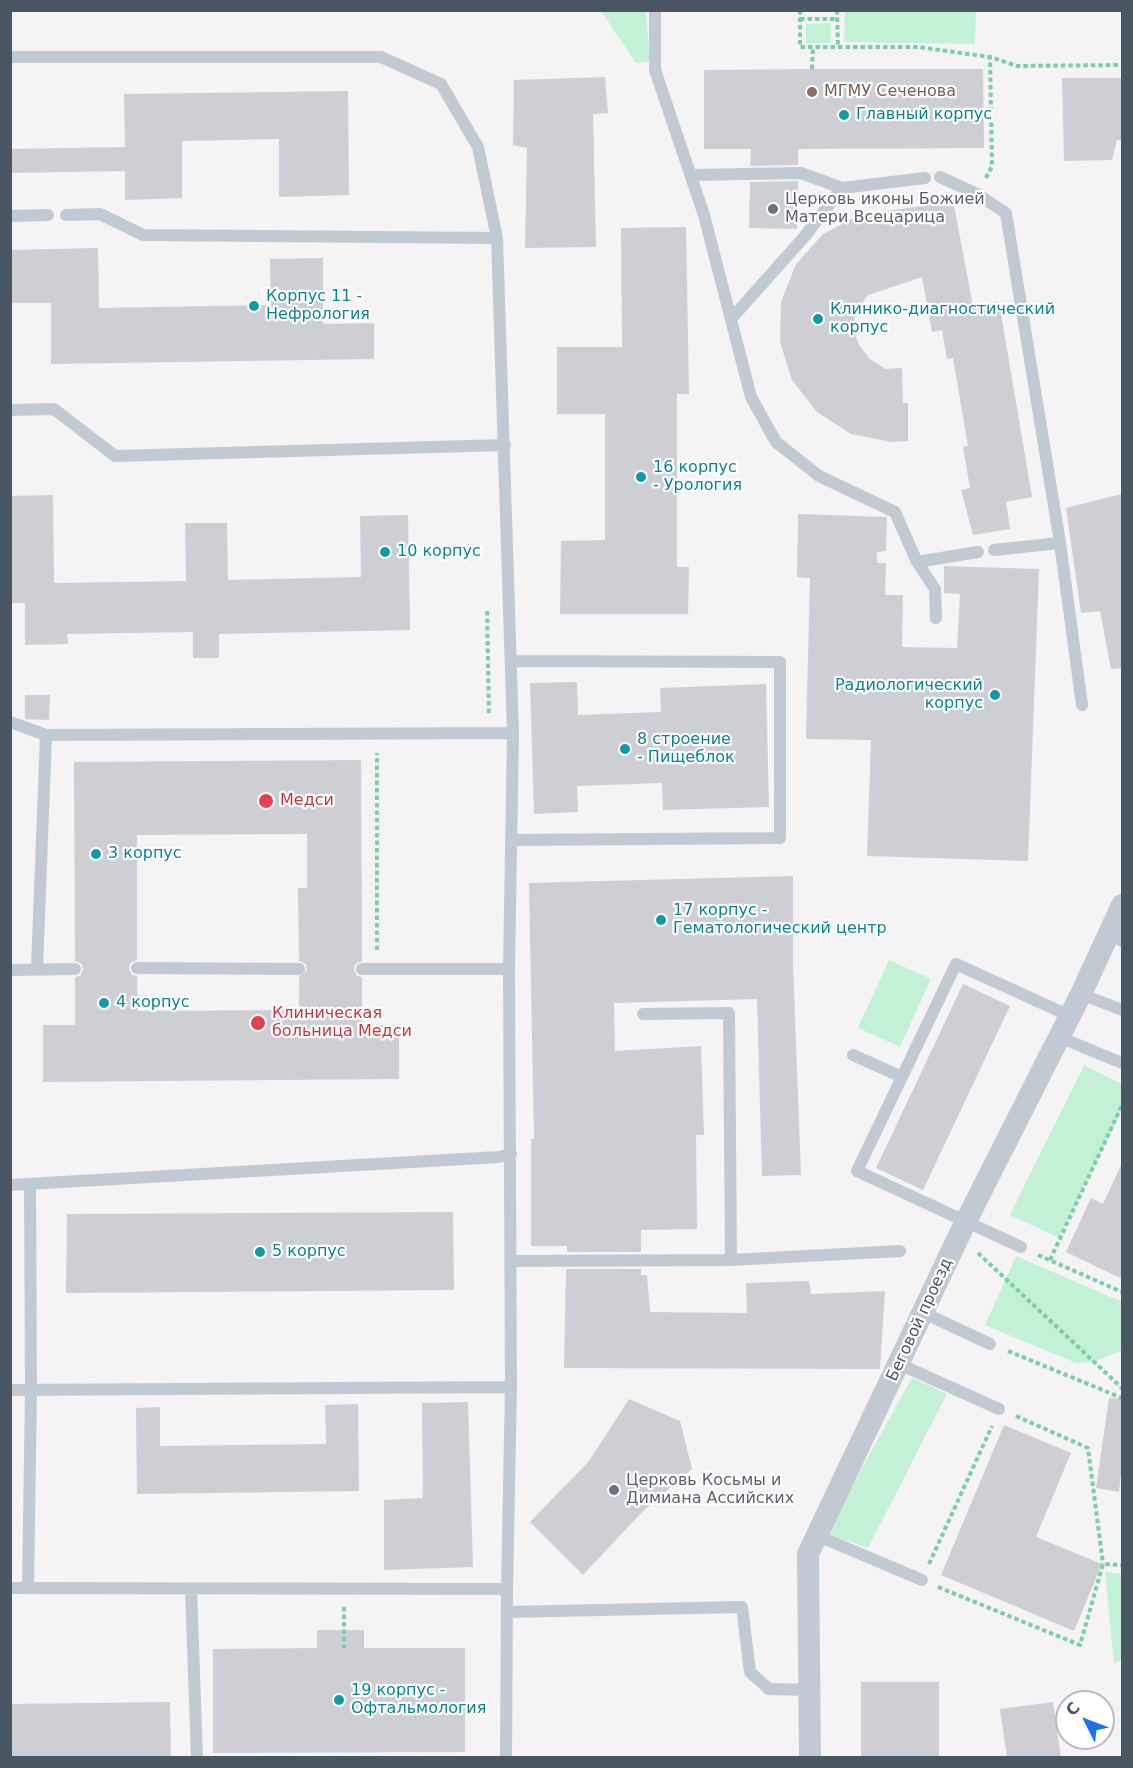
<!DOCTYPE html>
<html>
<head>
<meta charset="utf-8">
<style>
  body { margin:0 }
  #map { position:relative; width:1133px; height:1768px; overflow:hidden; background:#f5f3f3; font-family:"DejaVu Sans",sans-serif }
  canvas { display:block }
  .frame { position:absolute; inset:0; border:12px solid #4a5661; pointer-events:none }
  .north { position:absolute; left:1055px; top:1690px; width:60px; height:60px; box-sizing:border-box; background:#fff; border:2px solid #b7bbc0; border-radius:50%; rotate:312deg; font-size:16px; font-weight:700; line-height:24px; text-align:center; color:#4a5661 }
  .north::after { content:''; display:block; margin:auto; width:21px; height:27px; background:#1a73e8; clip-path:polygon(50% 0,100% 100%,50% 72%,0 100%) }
</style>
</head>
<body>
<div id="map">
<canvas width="1133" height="1768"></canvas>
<div class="frame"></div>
<div class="north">С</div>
</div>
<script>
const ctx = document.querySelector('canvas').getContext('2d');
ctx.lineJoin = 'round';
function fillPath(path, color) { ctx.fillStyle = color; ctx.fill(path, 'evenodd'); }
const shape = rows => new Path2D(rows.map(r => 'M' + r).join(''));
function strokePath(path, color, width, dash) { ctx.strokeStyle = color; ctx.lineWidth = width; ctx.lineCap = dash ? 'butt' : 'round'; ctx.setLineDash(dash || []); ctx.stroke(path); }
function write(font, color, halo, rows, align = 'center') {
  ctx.font = font + ' "DejaVu Sans",sans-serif'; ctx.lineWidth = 4.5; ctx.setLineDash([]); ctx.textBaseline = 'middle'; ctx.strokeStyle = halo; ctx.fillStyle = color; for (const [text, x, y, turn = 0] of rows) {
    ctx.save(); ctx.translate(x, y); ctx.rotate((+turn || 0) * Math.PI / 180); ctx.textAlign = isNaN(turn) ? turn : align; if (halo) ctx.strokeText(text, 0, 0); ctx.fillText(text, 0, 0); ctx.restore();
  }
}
fillPath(shape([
  [601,11,646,11,650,61,636,63],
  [845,11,976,11,975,44,844,42],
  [831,23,831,43,806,43,806,24],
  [889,960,931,979,900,1047,858,1028],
  [1084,1065,1122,1084,1122,1109,1059,1238,1010,1215],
  [1016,1256,1122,1302,1122,1350,1095,1362,1076,1363,985,1325],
  [912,1378,947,1394,868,1548,826,1533],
  [1105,1572,1122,1574,1122,1660,1114,1663]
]), '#c3f1d5');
fillPath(shape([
  [812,69,983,69,984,148,798,149,798,165,750,166,751,149,704,149,704,70],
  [605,77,608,113,593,114,596,247,525,248,527,148,513,145,514,80],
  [1062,78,1122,78,1122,140,1117,140,1112,160,1064,161],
  [348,91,349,195,279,197,279,139,182,141,182,198,125,200,125,171,10,173,10,149,125,147,124,94],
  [798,181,797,229,749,228,750,182],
  [943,203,943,206,954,205,973,306,999,302,1032,497,1006,502,1010,529,973,535,961,490,970,488,963,447,968,446,953,358,947,359,942,330,932,332,922,277,868,295,856,311,853,327,859,345,870,359,886,369,902,368,903,403,908,403,908,441,891,442,851,434,817,412,792,380,780,342,781,302,796,264,823,234,859,215],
  [686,227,689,394,677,394,677,567,689,567,688,614,560,614,561,541,605,540,605,414,557,414,557,347,622,347,621,228],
  [98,248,99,308,271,305,270,259,323,258,323,324,374,323,374,359,51,364,51,303,10,303,10,250],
  [1122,494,1122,668,1111,669,1100,611,1081,613,1066,508],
  [53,495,54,583,186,581,185,523,227,523,228,580,361,577,360,516,408,515,410,630,219,634,219,658,193,658,193,632,67,634,68,644,25,645,25,603,12,603,10,496],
  [798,514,887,517,886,551,877,552,877,563,886,563,885,595,903,595,902,647,957,648,960,594,944,593,944,566,1039,569,1028,861,867,856,871,740,806,739,810,578,797,577],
  [577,682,578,715,661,712,660,688,766,684,769,807,663,810,662,783,577,786,578,812,534,814,530,683],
  [25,695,50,695,49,720,25,719],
  [361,760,362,961,355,964,354,970,357,976,362,977,362,1025,399,1025,399,1079,43,1082,43,1025,75,1025,75,977,80,976,83,969,82,964,75,961,74,762],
  [307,834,307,888,298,888,299,961,306,964,307,970,299,977,299,1010,138,1011,137,976,132,975,129,969,130,963,137,960,137,835],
  [793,876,793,965,801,1175,762,1176,757,999,614,1003,615,1051,701,1046,704,1135,696,1135,697,1229,641,1230,641,1252,567,1252,567,1246,531,1246,531,1139,534,1139,529,883],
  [963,984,1010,1006,923,1190,876,1168],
  [1122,1163,1122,1279,1066,1252,1091,1198,1103,1204],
  [453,1212,454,1290,66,1293,67,1214],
  [566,1269,641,1269,641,1275,647,1275,650,1312,747,1313,746,1283,809,1281,811,1294,885,1291,880,1369,564,1368],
  [1109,1398,1122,1399,1122,1465,1119,1492,1096,1488],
  [629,1399,680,1421,692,1469,643,1511,583,1575,530,1522,589,1461],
  [468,1402,473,1567,384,1570,384,1500,423,1498,422,1403],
  [358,1404,359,1491,137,1494,136,1408,160,1407,160,1446,326,1444,325,1405],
  [1004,1425,1071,1453,1036,1537,1102,1564,1074,1631,941,1575],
  [317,1630,364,1630,364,1648,465,1648,465,1752,213,1753,213,1649,317,1648],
  [861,1682,939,1682,939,1758,861,1758],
  [170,1702,171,1758,10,1758,10,1704],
  [1053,1702,1061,1758,1007,1758,1000,1709]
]), '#cdcfd5');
strokePath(shape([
  [800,10,800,47,918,47,990,57,1017,66,1122,65],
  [837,10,838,47],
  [800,19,837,19],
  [812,69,813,47],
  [986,178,992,166,990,58],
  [487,611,489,714],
  [377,950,377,753],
  [978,1253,1122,1388],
  [1038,1255,1122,1292],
  [1050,1260,1122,1105],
  [1008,1351,1122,1398],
  [1016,1416,1088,1448,1103,1564],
  [929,1564,992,1426],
  [938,1587,1080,1645,1103,1564,1122,1565],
  [344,1607,344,1648]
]), '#7ad0a6', 4, [4.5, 3]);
strokePath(shape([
  [655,10,655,70,704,215,751,397,776,442,819,476,895,512,917,562,935,589,936,618],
  [10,57,381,57,441,84,478,147,497,238,513,733,509,969,511,1387,507,1589,10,1588],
  [691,175,801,173,842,188],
  [940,177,977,194,1006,213,1060,543,1082,705],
  [66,215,100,214,143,235,497,238],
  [10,216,48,215],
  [731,319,805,236,842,188,925,178],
  [10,410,54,409,115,456,505,445],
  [994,550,1060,543],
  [917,562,978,552],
  [512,661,780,662,780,838,513,840],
  [10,722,46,735],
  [1108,934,1122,941],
  [37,968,46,735,513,733],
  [137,968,299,969],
  [362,969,509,969],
  [10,970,75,969],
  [1081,994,1122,1010],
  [1059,1037,1122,1063],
  [853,1055,902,1077],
  [10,1185,499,1157,511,1154],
  [1021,1247,857,1171,956,964,1070,1016],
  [731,1260,900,1251],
  [511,1261,731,1260,729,1013,643,1014],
  [924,1313,990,1344],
  [899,1364,999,1409],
  [10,1390,511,1387],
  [818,1536,922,1580],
  [28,1588,31,1390,30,1185],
  [191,1589,197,1758],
  [507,1612,742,1607,750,1672,769,1689,809,1690],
  [506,1758,507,1589]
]), '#c1cad2', 12);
strokePath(shape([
  [810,1758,808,1554,965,1223,1081,994,1122,905]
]), '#c1cad2', 22);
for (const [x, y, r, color] of [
  [812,92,6,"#8d6e63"],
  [844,115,6,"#0f9aa8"],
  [773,209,6,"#6b7280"],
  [254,306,6,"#0f9aa8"],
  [818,319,6,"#0f9aa8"],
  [641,477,6,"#0f9aa8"],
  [385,552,6,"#0f9aa8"],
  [995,695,6,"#0f9aa8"],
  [625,749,6,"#0f9aa8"],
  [266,801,8,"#e0444e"],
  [96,854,6,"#0f9aa8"],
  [661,920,6,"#0f9aa8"],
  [104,1003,6,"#0f9aa8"],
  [258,1023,8,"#e0444e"],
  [260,1252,6,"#0f9aa8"],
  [614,1490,6,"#6b7280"],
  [339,1700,6,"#0f9aa8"]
]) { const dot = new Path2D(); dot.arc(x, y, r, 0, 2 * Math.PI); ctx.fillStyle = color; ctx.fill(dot); strokePath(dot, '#fff', 2); }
write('16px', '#785e54', '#fff', [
  ["МГМУ Сеченова",824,92]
], 'left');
write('16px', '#0d838f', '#fff', [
  ["Главный корпус",856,115],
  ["Корпус 11 -",266,297],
  ["Нефрология",266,315],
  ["Клинико-диагностический",830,310],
  ["корпус",830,328],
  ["16 корпус",653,468],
  ["- Урология",653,486],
  ["10 корпус",397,552],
  ["Радиологический",983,686,"right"],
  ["корпус",983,704,"right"],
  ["8 строение",637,740],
  ["- Пищеблок",637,758],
  ["3 корпус",108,854],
  ["17 корпус -",673,911],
  ["Гематологический центр",673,929],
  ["4 корпус",116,1003],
  ["5 корпус",272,1252],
  ["19 корпус -",351,1691],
  ["Офтальмология",351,1709]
], 'left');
write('16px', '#5b616d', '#fff', [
  ["Церковь иконы Божией",785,200],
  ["Матери Всецарица",785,218],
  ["Церковь Косьмы и",626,1481],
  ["Димиана Ассийских",626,1499]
], 'left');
write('16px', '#be3a42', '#fff', [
  ["Медси",280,801],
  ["Клиническая",272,1014],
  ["больница Медси",272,1032]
], 'left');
write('16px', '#4a5661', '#fff', [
  ["Беговой проезд",920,1320,-65]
]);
</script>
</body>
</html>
